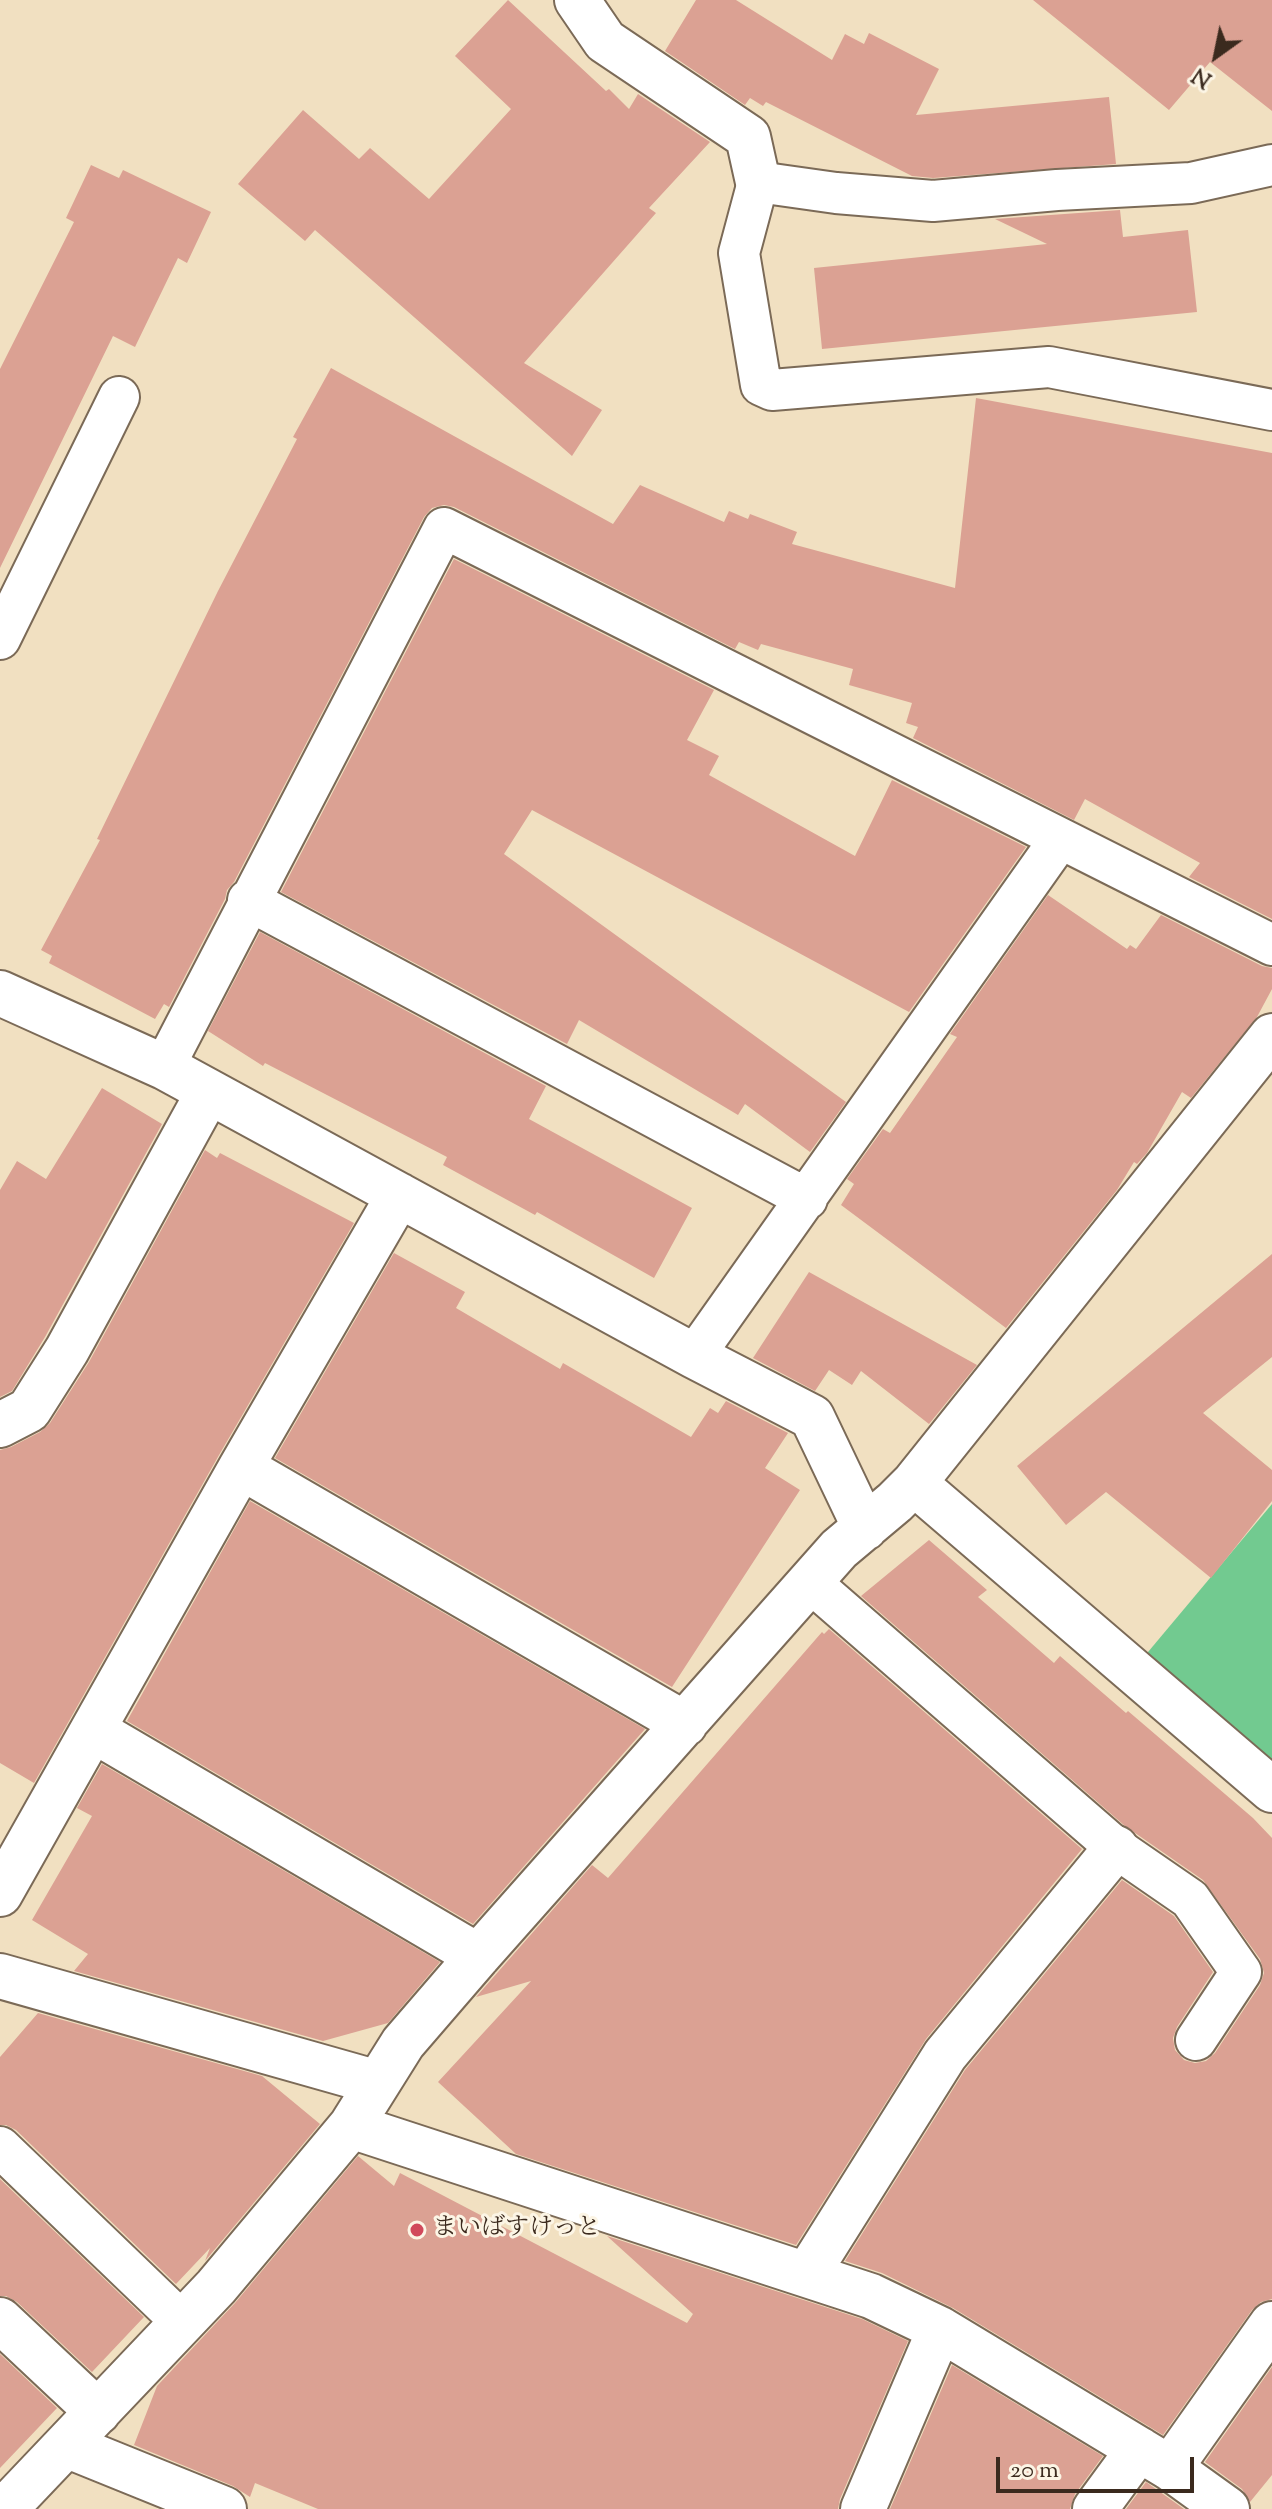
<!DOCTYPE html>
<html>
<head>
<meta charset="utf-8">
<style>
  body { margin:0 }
  #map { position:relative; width:1272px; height:2509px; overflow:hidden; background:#f1e0c1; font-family:"Sorts Mill Goudy",serif }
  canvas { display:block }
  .north { position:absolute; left:1176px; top:16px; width:80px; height:80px; -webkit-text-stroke:6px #fcf5e5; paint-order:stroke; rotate:213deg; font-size:22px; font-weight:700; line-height:32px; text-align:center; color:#3b2a1e }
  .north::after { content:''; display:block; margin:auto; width:28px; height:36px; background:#3b2a1e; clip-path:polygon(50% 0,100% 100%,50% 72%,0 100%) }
  .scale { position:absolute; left:996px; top:2457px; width:198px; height:36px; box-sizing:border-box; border:4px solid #3b2a1e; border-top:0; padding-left:10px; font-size:24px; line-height:28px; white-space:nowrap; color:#3b2a1e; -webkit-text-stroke:6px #fcf5e5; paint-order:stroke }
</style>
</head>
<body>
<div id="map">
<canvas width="1272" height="2509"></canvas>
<div class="north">N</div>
<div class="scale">20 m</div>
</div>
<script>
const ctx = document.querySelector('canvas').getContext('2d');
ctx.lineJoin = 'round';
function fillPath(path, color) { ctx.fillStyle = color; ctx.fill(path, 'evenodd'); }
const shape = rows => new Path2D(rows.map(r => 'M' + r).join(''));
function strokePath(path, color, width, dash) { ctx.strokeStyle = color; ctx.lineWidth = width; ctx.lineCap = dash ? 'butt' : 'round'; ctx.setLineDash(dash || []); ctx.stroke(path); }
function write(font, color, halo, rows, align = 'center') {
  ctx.font = font + ' "Sorts Mill Goudy","Noto Serif JP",serif'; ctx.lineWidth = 6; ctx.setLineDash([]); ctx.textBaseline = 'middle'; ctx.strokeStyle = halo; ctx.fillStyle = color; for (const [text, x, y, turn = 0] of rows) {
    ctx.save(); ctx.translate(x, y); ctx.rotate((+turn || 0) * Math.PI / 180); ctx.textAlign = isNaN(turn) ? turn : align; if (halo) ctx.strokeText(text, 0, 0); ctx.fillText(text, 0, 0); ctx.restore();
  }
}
fillPath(shape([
  [1272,1504,1272,1766,1143,1658]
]), '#72ca90');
fillPath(shape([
  [508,0,606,91,609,89,629,109,638,94,710,142,649,208,656,213,524,363,602,410,572,456,315,230,305,241,238,184,303,110,359,159,370,148,429,199,511,109,455,56],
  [696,0,736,0,832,60,845,34,864,44,869,33,939,69,916,115,1109,97,1116,164,933,178,912,176,766,102,763,106,750,98,745,105,665,51],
  [1033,0,1272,0,1272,111,1210,62,1169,110],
  [91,165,119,178,123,170,211,212,187,263,178,258,135,347,113,336,0,568,0,369,74,222,66,218],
  [1120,210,1123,237,1188,230,1197,312,822,349,814,268,1047,244,995,219],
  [331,368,613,524,640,485,724,522,729,511,748,519,750,514,797,532,792,544,955,588,976,398,1272,453,1272,919,1189,877,1200,863,1085,799,1074,820,913,738,918,727,906,723,912,703,849,685,853,669,761,644,758,650,739,642,735,649,454,507,444,505,432,508,424,517,234,882,227,890,225,899,169,1007,164,1004,155,1019,49,963,52,956,41,950,100,840,97,839,218,591,297,439,293,437],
  [454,559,714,690,687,740,719,756,709,775,855,856,892,780,1026,847,909,1012,532,810,504,854,846,1102,810,1152,745,1104,738,1115,579,1020,567,1044,281,892],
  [1048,895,1127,949,1130,945,1136,949,1161,915,1262,966,1272,968,1272,989,1257,1017,1191,1098,1182,1092,1147,1153,1137,1164,1134,1162,1117,1190,1006,1328,841,1205,854,1184,847,1179,883,1129,890,1133,957,1037,950,1034],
  [260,932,546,1086,529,1119,692,1208,654,1278,537,1212,535,1215,443,1165,447,1157,265,1063,263,1066,208,1031],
  [102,1088,162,1124,45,1337,12,1391,0,1397,0,1190,17,1161,46,1179],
  [205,1150,217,1158,220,1153,354,1223,219,1455,34,1783,0,1763,0,1450,11,1447,40,1432,50,1423,89,1362],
  [394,1253,465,1292,456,1308,560,1369,563,1363,691,1437,710,1408,718,1413,726,1401,788,1433,765,1468,800,1490,672,1687,275,1458],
  [1272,1254,1272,1357,1203,1413,1272,1470,1272,1501,1211,1578,1106,1492,1066,1525,1017,1466],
  [809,1272,977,1365,929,1424,861,1371,852,1385,829,1370,815,1391,753,1358],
  [250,1501,645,1729,473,1924,127,1721],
  [929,1540,987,1590,978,1597,1054,1663,1060,1656,1126,1713,1128,1711,1253,1818,1272,1838,1272,2299,1261,2302,1252,2310,1163,2435,953,2308,882,2273,845,2261,965,2070,1122,1880,1174,1916,1213,1972,1177,2027,1173,2038,1175,2050,1184,2060,1195,2063,1206,2061,1215,2053,1260,1985,1264,1973,1260,1959,1203,1880,1125,1826,861,1596],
  [829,1629,1082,1849,926,2039,796,2245,516,2154,438,2082,531,1981,476,1997,592,1865,608,1878,822,1632,824,1634],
  [102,1764,440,1962,388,2023,323,2041,74,1971,88,1954,32,1920,92,1816,77,1808],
  [38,2013,262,2076,320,2124,205,2261,210,2248,176,2284,16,2130,6,2125,0,2125,0,2057],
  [358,2156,394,2186,400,2173,687,2323,693,2314,607,2236,862,2319,908,2341,840,2499,838,2509,318,2509,255,2483,250,2497,233,2486,134,2445,157,2386,235,2303],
  [0,2179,144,2317,92,2372,17,2302,6,2296,0,2296],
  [0,2354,57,2408,0,2468],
  [952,2365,1103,2456,1075,2494,1070,2509,890,2509],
  [1272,2367,1272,2475,1250,2502,1242,2489,1205,2462],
  [1146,2482,1156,2489,1184,2509,1126,2509]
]), '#dba193');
const service = shape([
  [1272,165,1191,183,1057,190,933,201,836,193,758,182,739,253,761,385,772,390,1049,367,1272,410],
  [0,639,119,397],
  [248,900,807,1199],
  [164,1067,444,528,1272,945],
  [694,1356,1060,839],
  [810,1582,1116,1848,1190,1899,1241,1972,1196,2040],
  [0,2147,181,2321]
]);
const minor = shape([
  [577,0,605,41,748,137,758,182],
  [0,993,164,1067,694,1356,812,1417,865,1528],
  [0,1425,29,1410,67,1350,208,1093],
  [241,1467,685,1724],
  [914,1483,1272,1790],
  [93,1730,478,1956],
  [0,1894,241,1467,399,1195],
  [0,1976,378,2083],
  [351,2126,871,2296,940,2329,1170,2468,1227,2509],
  [808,2273,945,2055,1116,1848],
  [0,2320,98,2412],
  [66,2445,224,2509],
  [1170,2468,1272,2324],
  [5,2509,216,2287,351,2126,403,2043,478,1956,839,1549,895,1502,914,1483,1272,1036],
  [863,2509,940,2329],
  [1095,2509,1139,2449]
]);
strokePath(service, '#7b6a57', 44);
strokePath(minor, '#7b6a57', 48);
strokePath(service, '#fff', 40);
strokePath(minor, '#fff', 44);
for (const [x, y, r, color] of [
  [417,2230,8,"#d1495b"]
]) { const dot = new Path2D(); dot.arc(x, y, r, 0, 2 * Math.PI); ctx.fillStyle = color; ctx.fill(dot); strokePath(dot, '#fcf5e5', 3); }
write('24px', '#3b2a1e', '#fcf5e5', [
  ["まいばすけっと",433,2230]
], 'left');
</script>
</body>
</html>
